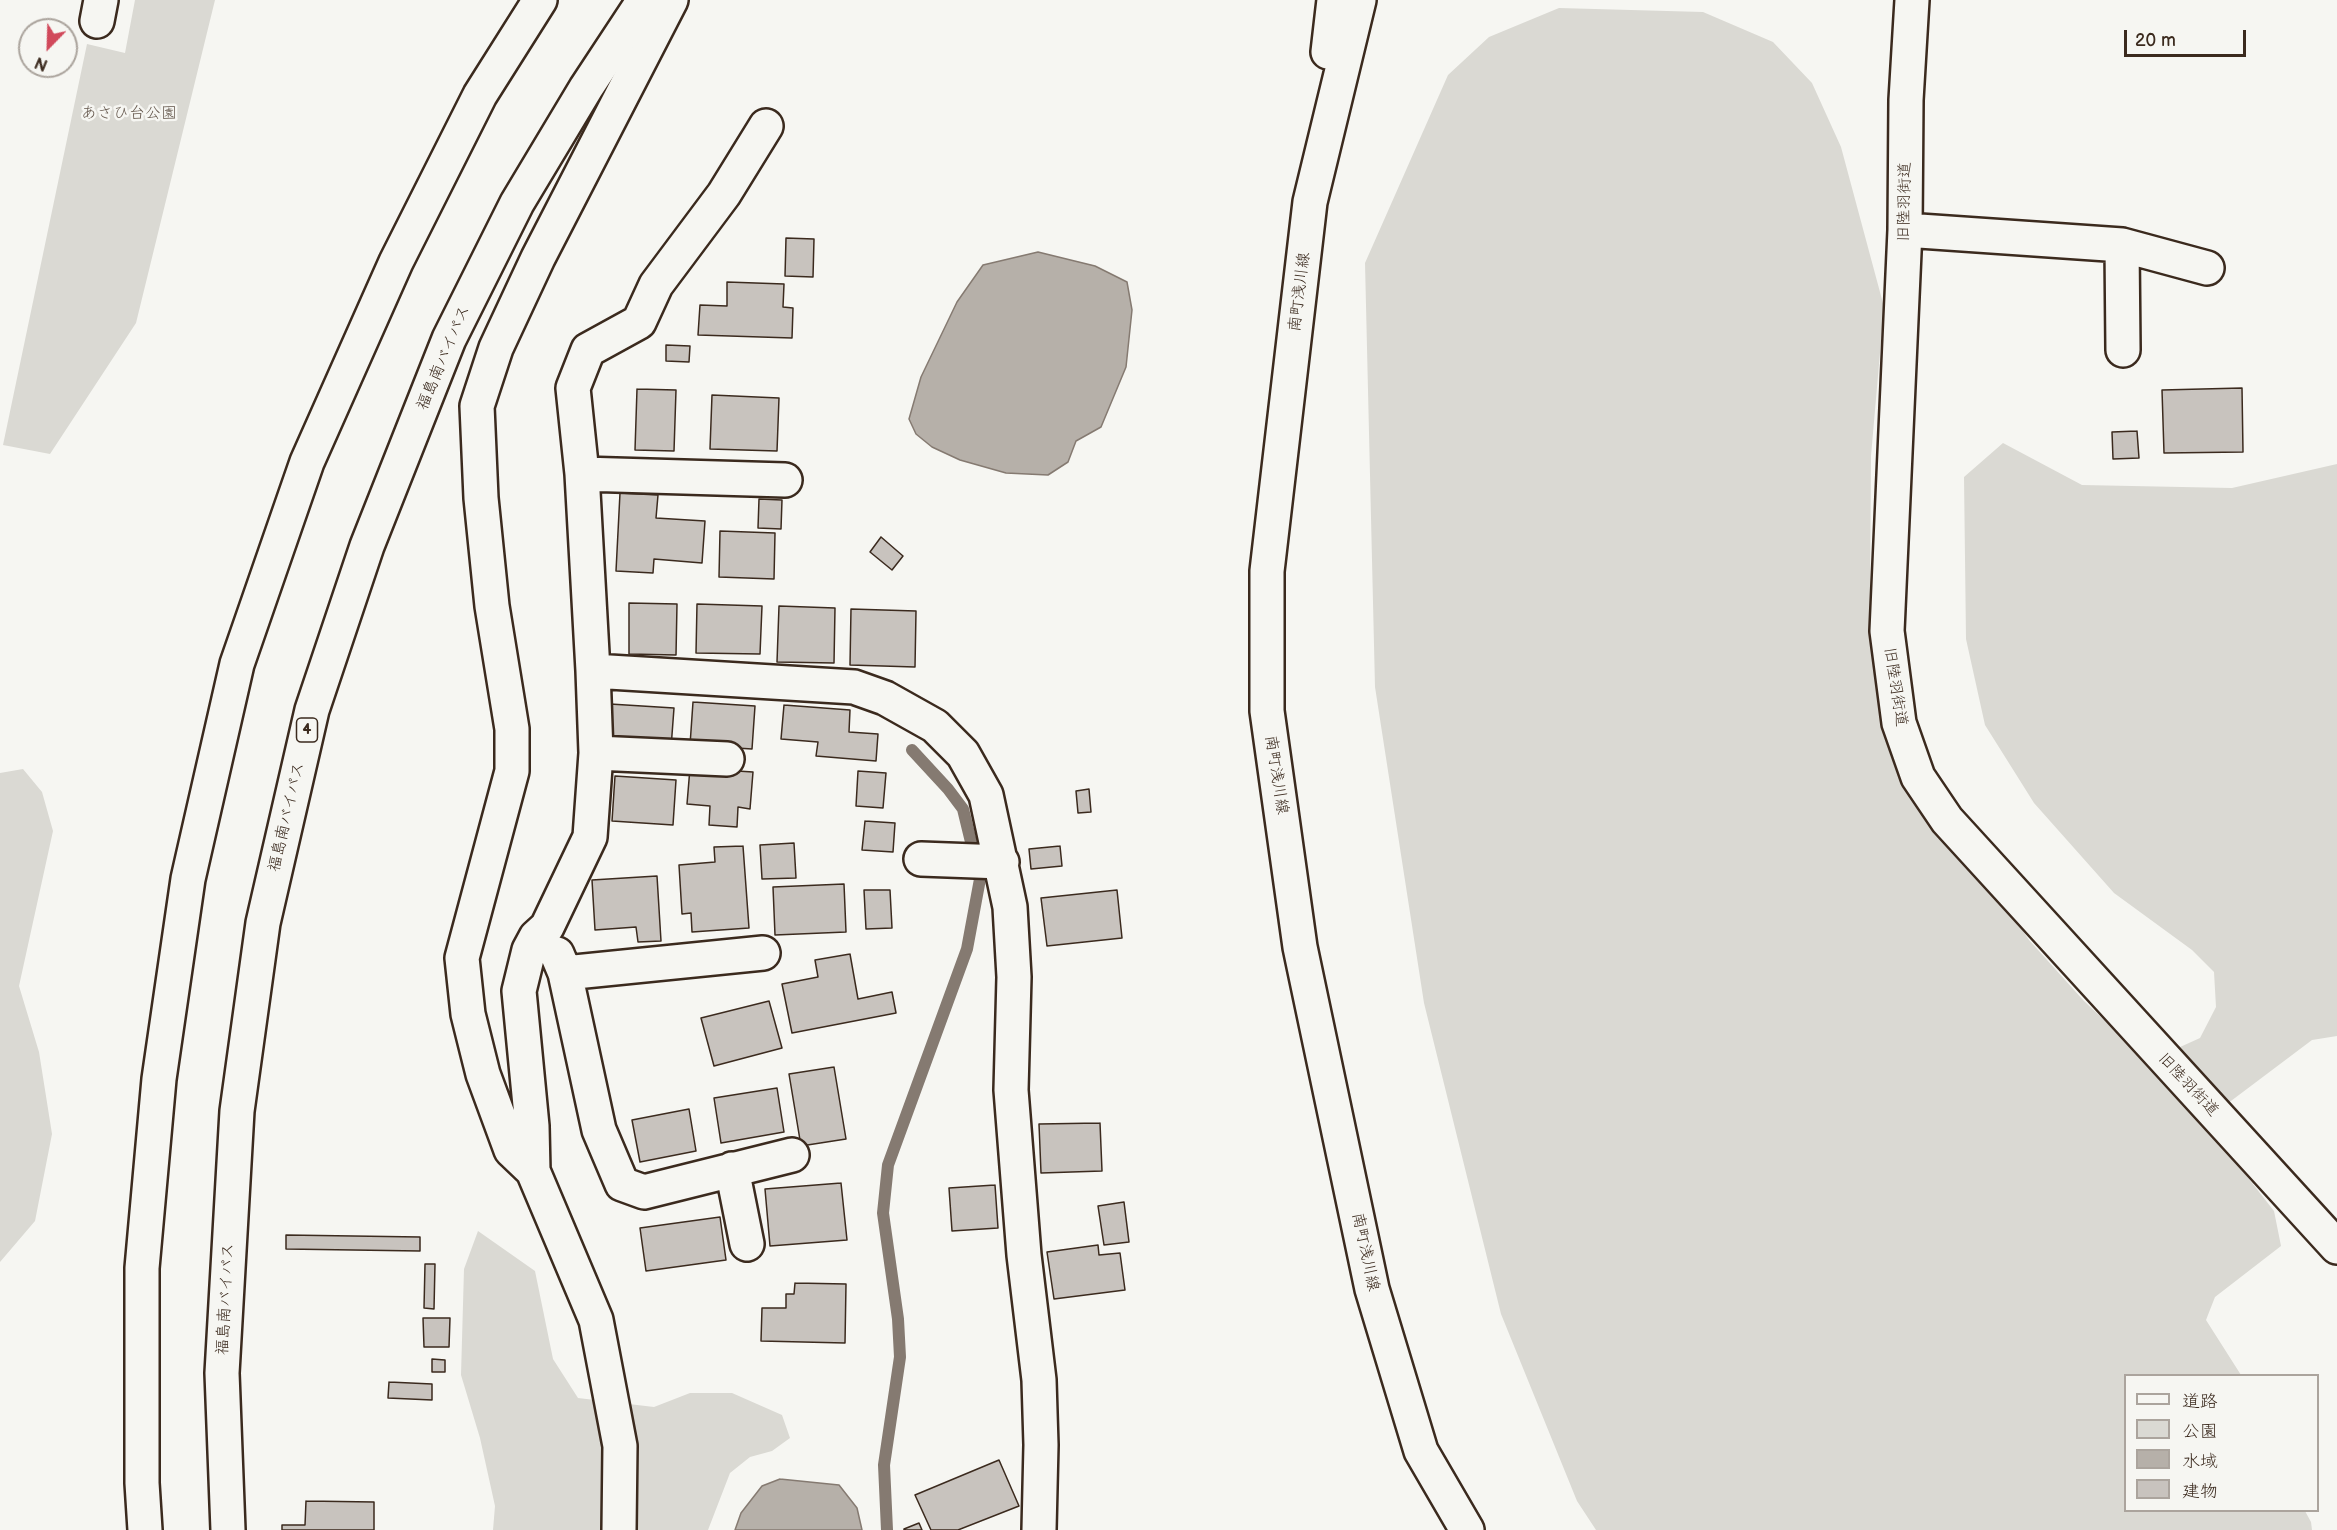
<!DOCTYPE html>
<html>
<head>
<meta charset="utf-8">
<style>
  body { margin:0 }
  #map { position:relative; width:2337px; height:1530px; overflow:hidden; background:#f6f6f2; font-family:"Balsamiq Sans","Klee One",sans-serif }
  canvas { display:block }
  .legend { position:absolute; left:2124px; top:1374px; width:195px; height:138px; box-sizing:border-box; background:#f6f6f2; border:2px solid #aba49d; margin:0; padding:8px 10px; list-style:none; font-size:18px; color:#3b2a1e }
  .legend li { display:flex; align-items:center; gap:12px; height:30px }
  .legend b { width:30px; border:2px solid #aba49d }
  .north { position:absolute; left:18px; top:18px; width:60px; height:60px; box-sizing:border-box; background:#f6f6f2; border:2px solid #aba49d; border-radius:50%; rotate:203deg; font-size:16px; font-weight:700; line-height:24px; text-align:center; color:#3b2a1e }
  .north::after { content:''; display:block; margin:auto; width:21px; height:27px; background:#d1495b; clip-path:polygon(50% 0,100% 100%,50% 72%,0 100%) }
  .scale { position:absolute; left:2124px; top:30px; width:122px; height:27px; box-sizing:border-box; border:3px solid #3b2a1e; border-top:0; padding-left:8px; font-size:18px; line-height:21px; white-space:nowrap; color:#3b2a1e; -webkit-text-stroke:4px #f6f6f2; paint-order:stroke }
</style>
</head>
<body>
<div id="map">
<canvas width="2337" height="1530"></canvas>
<ul class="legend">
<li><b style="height:8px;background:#f6f6f2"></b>道路</li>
<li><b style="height:16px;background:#dad9d3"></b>公園</li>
<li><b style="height:16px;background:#b6b0a9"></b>水域</li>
<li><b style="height:16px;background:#c8c3be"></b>建物</li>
</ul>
<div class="north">N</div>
<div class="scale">20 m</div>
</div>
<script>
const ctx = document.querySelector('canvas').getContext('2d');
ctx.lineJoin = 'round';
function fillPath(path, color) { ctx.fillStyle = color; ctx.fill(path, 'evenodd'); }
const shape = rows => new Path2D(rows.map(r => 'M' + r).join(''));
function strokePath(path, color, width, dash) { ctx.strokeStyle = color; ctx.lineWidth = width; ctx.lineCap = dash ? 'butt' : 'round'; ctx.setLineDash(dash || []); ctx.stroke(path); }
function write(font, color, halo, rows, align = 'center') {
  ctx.font = font + ' "Balsamiq Sans","Klee One",sans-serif'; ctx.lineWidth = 5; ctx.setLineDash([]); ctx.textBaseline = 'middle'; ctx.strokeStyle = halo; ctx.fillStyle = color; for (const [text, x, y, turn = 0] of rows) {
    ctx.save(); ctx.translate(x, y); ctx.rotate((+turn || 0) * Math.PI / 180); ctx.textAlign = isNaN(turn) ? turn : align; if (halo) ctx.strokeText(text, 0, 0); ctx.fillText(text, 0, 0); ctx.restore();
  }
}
fillPath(shape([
  [135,0,215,0,136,323,50,454,3,445,87,44,125,53],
  [1559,8,1703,12,1773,42,1812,83,1841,147,1884,307,1871,456,1870,602,1885,729,2029,940,2084,1001,2138,1052,2169,1052,2200,1038,2216,1007,2214,972,2192,950,2114,893,2034,803,1985,725,1966,639,1964,477,2003,443,2082,485,2232,488,2337,464,2337,1036,2312,1040,2215,1113,2220,1142,2274,1211,2281,1246,2215,1297,2206,1320,2241,1375,2126,1376,2126,1510,2305,1511,2311,1522,2312,1530,1596,1530,1577,1501,1501,1314,1424,1003,1375,687,1365,263,1448,75,1489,37],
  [23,769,42,792,53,831,19,986,39,1052,52,1134,35,1221,0,1262,0,773],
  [478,1231,535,1271,553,1359,578,1398,654,1407,690,1393,732,1393,782,1415,790,1438,772,1451,750,1457,730,1473,708,1530,493,1530,495,1506,480,1438,461,1375,464,1269]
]), '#dad9d3');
const water = shape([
  [1038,252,1095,266,1127,282,1132,310,1126,367,1101,427,1076,441,1068,462,1048,475,1006,473,960,460,932,447,916,434,909,419,921,377,957,302,983,265,1038,252],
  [780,1479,839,1485,857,1508,862,1530,735,1530,741,1513,762,1486,780,1479]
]);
fillPath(water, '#b6b0a9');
strokePath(water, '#857a71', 1.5);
strokePath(shape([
  [912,750,948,789,963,809,972,846],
  [887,1530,884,1465,900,1357,898,1319,883,1213,888,1165,967,949,980,879]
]), '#857a71', 12);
const building = shape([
  [786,238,814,239,813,277,785,276,786,238],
  [727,282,784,284,783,307,793,308,792,338,698,335,700,305,727,306,727,282],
  [666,345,690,346,689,362,666,361,666,345],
  [2242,388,2243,452,2164,453,2162,390,2242,388],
  [637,389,676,390,674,451,635,450,637,389],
  [712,395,779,398,777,451,710,449,712,395],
  [2137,431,2139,458,2113,459,2112,432,2137,431],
  [620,493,658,495,656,518,705,521,702,563,654,559,653,573,616,571,620,493],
  [759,499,782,500,781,529,758,528,759,499],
  [720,531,775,533,774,579,719,577,720,531],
  [881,537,903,556,892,570,870,552,881,537],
  [629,603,677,604,676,655,629,654,629,603],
  [697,604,762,606,760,654,696,653,697,604],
  [779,606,835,608,834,663,777,662,779,606],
  [851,609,916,611,915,667,850,665,851,609],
  [693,702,755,706,752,749,690,745,693,702],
  [610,704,674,708,671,748,608,743,610,704],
  [784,705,850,710,849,732,878,734,876,761,816,756,818,742,781,739,784,705],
  [690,768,753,772,750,809,738,807,737,827,709,825,710,806,687,804,690,768],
  [858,771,886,773,883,808,856,806,858,771],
  [615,776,676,780,673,825,612,821,615,776],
  [1089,789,1091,812,1078,813,1076,791,1089,789],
  [865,821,895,823,893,852,862,850,865,821],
  [794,843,796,878,762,879,760,845,794,843],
  [743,846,749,928,692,932,691,913,682,914,679,865,715,862,714,847,743,846],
  [1060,846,1062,866,1031,869,1029,849,1060,846],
  [657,876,661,941,638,942,636,927,595,930,592,880,657,876],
  [844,884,846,932,775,935,773,887,844,884],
  [864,890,890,890,892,928,866,929,864,890],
  [1117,890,1122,938,1047,946,1041,898,1117,890],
  [850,954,858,999,892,992,896,1013,792,1033,782,984,818,977,815,960,850,954],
  [769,1001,782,1048,714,1066,701,1018,769,1001],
  [834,1067,846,1139,801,1146,789,1074,834,1067],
  [777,1088,784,1132,721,1143,714,1098,777,1088],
  [689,1109,696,1151,640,1162,632,1120,689,1109],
  [1100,1123,1102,1171,1041,1173,1039,1124,1100,1123],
  [841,1183,847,1240,770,1246,765,1189,841,1183],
  [995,1185,998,1228,952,1231,949,1188,995,1185],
  [1124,1202,1129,1242,1104,1245,1098,1206,1124,1202],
  [720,1217,726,1260,646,1271,640,1228,720,1217],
  [286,1235,420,1237,420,1251,286,1249,286,1235],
  [1098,1245,1099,1255,1120,1253,1125,1290,1054,1299,1047,1252,1098,1245],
  [425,1264,435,1264,434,1309,424,1308,425,1264],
  [795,1283,846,1284,845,1343,761,1341,762,1308,786,1308,786,1294,794,1294,795,1283],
  [423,1318,450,1318,449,1347,424,1347,423,1318],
  [432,1359,445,1360,445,1372,432,1372,432,1359],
  [389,1382,432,1384,432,1400,388,1398,389,1382],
  [999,1460,1019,1506,958,1530,931,1530,915,1495,999,1460],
  [306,1501,374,1502,374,1530,282,1530,282,1525,305,1525,306,1501],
  [919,1523,922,1530,904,1530,904,1529,919,1523]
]);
fillPath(building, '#c8c3be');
strokePath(building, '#3b2a1e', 1.5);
const street = shape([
  [1912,0,1906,100,1905,230,1887,631,1899,723,1918,777,1947,820,2337,1247],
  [97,21,101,0],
  [1905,230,2122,245,2207,268],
  [2122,245,2123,350],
  [582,474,785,480],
  [593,671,854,687,885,698,935,726,963,754,986,795,1010,907,1014,977,1011,1090,1024,1255,1039,1380,1041,1445,1039,1530],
  [596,753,727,759],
  [921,859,1002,862],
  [557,954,565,973,763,953],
  [565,973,599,1130,622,1184,644,1192,792,1155],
  [732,1169,747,1244],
  [533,1171,511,1150,483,1074,468,1014,462,958,512,771,512,729,492,606,481,498,477,406,496,348,538,258,671,0],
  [619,1530,620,1446,596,1320,533,1171,532,1126,519,991,529,950,536,937,547,927,590,837,596,753,593,671,582,474,573,388,588,350,639,322,656,285,724,194,766,126]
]);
const secondary = shape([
  [1359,0,1310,202,1267,571,1267,711,1300,947,1372,1289,1421,1451,1467,1530],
  [1328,52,1334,0]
]);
const highway = shape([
  [145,1530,142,1483,142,1268,159,1079,188,879,237,664,307,462,396,262,480,95,540,0],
  [228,1530,222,1373,237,1111,263,923,312,710,367,546,449,339,517,203,586,88,644,0]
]);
strokePath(street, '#3b2a1e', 38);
strokePath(secondary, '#3b2a1e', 38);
strokePath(highway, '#3b2a1e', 38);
strokePath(street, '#f6f6f2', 33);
strokePath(secondary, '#f6f6f2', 33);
strokePath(highway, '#f6f6f2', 33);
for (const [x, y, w] of [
  [307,730,21]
]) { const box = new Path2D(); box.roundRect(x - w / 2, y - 12, w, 24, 4.5); ctx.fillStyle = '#f6f6f2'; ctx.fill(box); strokePath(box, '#3b2a1e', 1.5); }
write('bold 15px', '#3b2a1e', null, [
  ["4",307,730]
]);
write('16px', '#63564b', '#f6f6f2', [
  ["あさひ台公園",129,114]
]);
write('16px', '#3b2a1e', '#f6f6f2', [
  ["旧陸羽街道",1905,202,-89],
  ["南町浅川線",1300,292,-83],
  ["福島南バイパス",444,358,-67],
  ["旧陸羽街道",1895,687,81],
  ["南町浅川線",1276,775,81],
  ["福島南バイパス",287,817,-77],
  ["旧陸羽街道",2188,1085,47],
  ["南町浅川線",1365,1252,78],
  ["福島南バイパス",226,1299,-87]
]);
</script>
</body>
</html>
